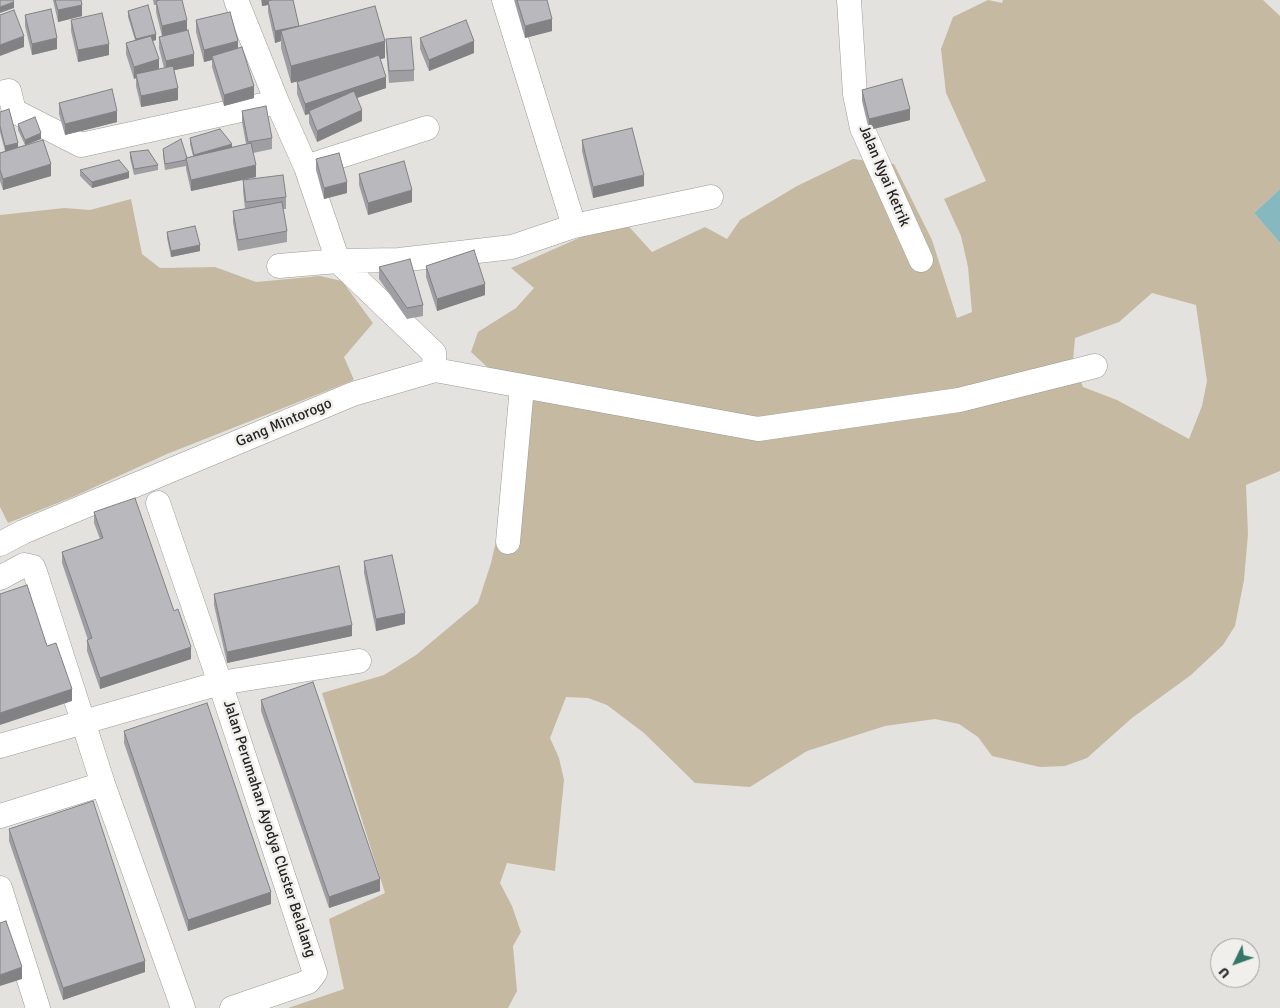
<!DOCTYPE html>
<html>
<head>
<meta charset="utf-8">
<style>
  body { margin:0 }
  #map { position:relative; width:1280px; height:1008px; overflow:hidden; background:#e4e2de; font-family:Signika,sans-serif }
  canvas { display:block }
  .north { position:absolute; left:1210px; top:938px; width:50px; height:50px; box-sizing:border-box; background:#f1efec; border:1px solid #9f9e9c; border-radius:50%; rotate:228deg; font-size:14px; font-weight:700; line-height:20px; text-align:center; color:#252423 }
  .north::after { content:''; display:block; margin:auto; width:18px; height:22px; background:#357667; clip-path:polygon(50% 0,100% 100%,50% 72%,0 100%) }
</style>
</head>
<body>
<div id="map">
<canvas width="1280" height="1008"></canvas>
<div class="north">U</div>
</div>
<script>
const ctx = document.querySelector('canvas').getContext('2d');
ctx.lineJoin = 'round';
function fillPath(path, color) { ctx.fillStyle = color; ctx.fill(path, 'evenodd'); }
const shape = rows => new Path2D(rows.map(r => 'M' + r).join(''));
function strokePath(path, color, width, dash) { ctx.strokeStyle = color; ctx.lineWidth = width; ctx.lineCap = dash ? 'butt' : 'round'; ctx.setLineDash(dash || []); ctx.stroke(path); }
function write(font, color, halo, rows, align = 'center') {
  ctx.font = font + ' Signika,sans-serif'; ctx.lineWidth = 5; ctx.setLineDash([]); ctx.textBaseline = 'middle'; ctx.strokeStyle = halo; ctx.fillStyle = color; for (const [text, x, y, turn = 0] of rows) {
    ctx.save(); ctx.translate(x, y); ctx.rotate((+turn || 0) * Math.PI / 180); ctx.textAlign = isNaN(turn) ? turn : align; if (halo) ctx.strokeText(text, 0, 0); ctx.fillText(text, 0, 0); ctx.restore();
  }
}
fillPath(shape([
  [988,0,1002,3,1003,0,1263,0,1280,16,1280,189,1254,213,1280,243,1280,471,1246,485,1248,534,1244,580,1235,626,1223,645,1191,675,1132,718,1087,758,1065,766,1040,767,992,756,978,737,959,724,935,719,885,726,807,751,750,787,695,783,644,733,607,705,588,698,566,697,550,738,559,758,564,780,555,871,507,863,500,883,512,906,521,932,513,946,517,991,508,1008,288,1008,344,989,329,919,385,893,322,693,384,675,416,655,478,603,491,563,522,429,509,387,471,352,478,332,516,308,534,288,511,268,622,219,652,252,705,227,727,239,740,220,797,186,853,159,894,164,932,240,957,318,972,312,968,267,961,236,944,199,986,181,946,93,941,49,953,17],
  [1152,293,1196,305,1207,381,1202,406,1189,439,1117,400,1083,387,1073,361,1075,338,1119,322],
  [131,199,142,254,160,268,215,267,256,282,320,276,342,281,373,323,344,357,354,380,167,454,75,496,8,523,0,507,0,215,64,208,90,210]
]), '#c6b9a1');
fillPath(shape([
  [1280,189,1280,243,1254,213]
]), '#86b9bf');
const minor = shape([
  [849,0,855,94,862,128,921,260],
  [0,93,9,91,14,111,81,145,277,102],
  [309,166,427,128],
  [574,226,711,197],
  [279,266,338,261,399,260,512,247,574,226,504,0],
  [435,370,758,429,959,400,1095,366],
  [158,503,220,683,315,973,308,982,232,1008],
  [508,542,522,387],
  [0,544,23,532,353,394,435,370,434,353,338,261,306,167,277,102,236,0],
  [0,578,24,565,33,567,36,575,103,784,183,1008],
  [0,746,220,683,359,661],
  [0,816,103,784],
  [0,888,38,1008]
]);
strokePath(minor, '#9c9a97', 25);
strokePath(minor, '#fff', 24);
fillPath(shape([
  [53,0,81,0,82,16,58,22],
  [153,0,182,0,187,30,194,66,174,70,178,100,141,107,136,86,136,78,134,79,126,54,126,43,135,40,128,17,128,11,156,40,153,41,159,69,164,68,159,48,159,37,162,36,156,12,156,5,154,5],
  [261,0,293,0,299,26,385,58,380,59,386,88,357,98,362,121,317,142,309,123,309,114,305,115,297,94,297,82,311,78,291,83,281,48,281,41,275,43,268,12,268,5,262,6],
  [514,0,547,0,552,31,525,38],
  [25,15,57,49,32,55,25,26],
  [71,20,109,55,78,62,71,31],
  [196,20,238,48,254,98,224,106,212,67,212,60,204,62,196,32],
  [420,38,474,53,429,71,420,49],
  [386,39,414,70,414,81,389,83,386,50],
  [862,90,910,120,869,130,862,101],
  [59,103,117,122,65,135,59,114],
  [242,111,272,138,272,149,253,153,256,177,191,191,186,169,186,166,165,170,163,155,163,149,187,158,193,156,190,144,190,138,232,147,246,144,242,122],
  [0,112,18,147,25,145,18,130,18,124,41,139,26,145,51,176,3,190,0,181,0,153,5,151,0,132],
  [582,140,644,186,593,198,582,151],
  [130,152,158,165,158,170,134,175,130,158],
  [316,159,347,193,324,199,316,170],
  [80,170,129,178,92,188,80,176],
  [359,174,412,202,368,215,359,185],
  [243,180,286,197,286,209,283,209,287,231,287,242,238,251,233,222,233,211,245,209,243,191],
  [167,232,200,251,171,257,167,238],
  [426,266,485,295,437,311,426,277],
  [379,267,423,305,423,316,407,319,379,279],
  [94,512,174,611,191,659,100,689,87,651,87,640,88,640,62,563,62,552,100,539,94,523],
  [364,561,405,624,376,631,364,573],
  [214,594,352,636,227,663,214,605],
  [261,700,380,891,329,908,261,711],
  [124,731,271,904,188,931,124,743],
  [9,829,145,972,63,1000,9,841]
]), '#9f9ea2');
fillPath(shape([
  [262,0,286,0,268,1,268,5,262,6],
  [14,2,14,8,0,13,0,7],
  [82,5,82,16,58,22,58,10],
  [552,19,552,31,525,38,525,26],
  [187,20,187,31,162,37,162,26],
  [299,26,281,31,281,41,275,43,275,31],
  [156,34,156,40,136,45,136,39],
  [24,36,24,47,0,56,0,45],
  [57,38,57,49,32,55,32,44],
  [238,41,238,53,212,56,212,60,204,62,204,50],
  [385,41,385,58,291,83,291,66],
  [474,41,474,53,429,71,429,60],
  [109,44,109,55,78,62,78,50],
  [194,54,194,66,166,72,166,61],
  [159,59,159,71,136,74,136,78,134,79,134,67],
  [386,77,386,88,310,114,309,111,309,114,305,115,305,104],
  [254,86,254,98,224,106,224,95],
  [178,88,178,100,141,107,141,96],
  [910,109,910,120,869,130,869,119],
  [362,110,362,121,317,142,317,131],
  [117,111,117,122,65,135,65,124],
  [41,133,41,139,25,145,25,140],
  [18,143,18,149,5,152,5,146],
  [232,144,232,149,194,160,194,155],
  [51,164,51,176,3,190,3,179],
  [256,165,256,177,191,191,191,180],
  [129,172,129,178,92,188,92,182],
  [644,175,644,186,593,198,593,187],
  [347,182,347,193,324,199,324,188],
  [412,190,412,202,368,215,368,203],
  [200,245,200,251,171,257,171,251],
  [485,284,485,295,437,311,437,299],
  [405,613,405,624,376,631,376,619],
  [352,625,352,636,227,663,227,652],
  [191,647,191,659,100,689,100,678],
  [72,689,72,701,0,725,0,713],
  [380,879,380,891,329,908,329,897],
  [271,892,271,904,188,931,188,920],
  [145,961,145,972,63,1000,63,988],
  [22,967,22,979,0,986,0,975]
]), '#828184');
const building = shape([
  [0,0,13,0,14,2,0,7,0,0],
  [55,0,81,0,82,5,58,10,55,0],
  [160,0,182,0,187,20,162,26,156,1,160,0],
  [272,0,293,0,299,26,275,31,268,1,272,0],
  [517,0,547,0,552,19,525,26,517,0],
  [148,5,156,34,136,39,128,11,148,5],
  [375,6,385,41,291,66,281,31,375,6],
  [51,9,57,38,32,44,25,15,51,9],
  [14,10,24,36,0,45,0,15,14,10],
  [230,12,238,41,204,50,196,20,230,12],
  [102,13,109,44,78,50,71,20,102,13],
  [466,20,474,41,429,60,420,38,466,20],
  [188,30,194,54,166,61,159,37,188,30],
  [151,36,159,59,134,67,126,43,151,36],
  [411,37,414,70,389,71,386,39,411,37],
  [242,47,254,86,224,95,212,56,242,47],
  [379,55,386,77,305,104,297,82,379,55],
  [173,66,178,88,141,96,136,74,173,66],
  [902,79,910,109,869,119,862,90,902,79],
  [112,89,117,111,65,124,59,103,112,89],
  [354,91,362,110,317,131,309,111,354,91],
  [266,106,272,138,248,142,242,111,266,106],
  [9,109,18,143,5,146,0,126,0,112,9,109],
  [35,117,41,133,25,140,18,124,35,117],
  [632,128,644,175,593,187,582,140,632,128],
  [220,129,232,144,194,155,190,138,220,129],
  [181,139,187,158,186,158,186,160,165,164,163,149,181,139],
  [43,140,51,164,3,179,0,170,0,153,43,140],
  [251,143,256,165,191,180,186,158,251,143],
  [148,150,158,165,134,169,130,152,148,150],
  [339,153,347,182,324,188,316,159,339,153],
  [119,160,129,172,92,182,80,170,119,160],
  [404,161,412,190,368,203,359,174,404,161],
  [283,175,286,197,246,202,243,180,283,175],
  [282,202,287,231,238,240,233,211,282,202],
  [195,226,200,245,171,251,167,232,195,226],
  [474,250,485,284,437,299,426,266,474,250],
  [410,259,423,305,407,308,379,267,410,259],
  [135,498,174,611,178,609,191,647,100,678,87,640,92,638,62,552,103,538,94,512,135,498],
  [392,555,405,613,376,619,364,561,392,555],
  [339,566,352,625,227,652,214,594,339,566],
  [27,585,47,646,56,643,72,689,0,713,0,594,27,585],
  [313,682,380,879,329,897,261,700,313,682],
  [207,703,271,892,188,920,124,731,207,703],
  [93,801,145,961,63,988,9,829,93,801],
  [6,921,22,967,0,975,0,923,6,921]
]);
fillPath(building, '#b9b8bc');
strokePath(building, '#828184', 1);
write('15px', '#252423', '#f1efec', [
  ["Jalan Nyai Ketrik",884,176,67],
  ["Gang Mintorogo",284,423,-23],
  ["Jalan Perumahan Ayodya Cluster Belalang",269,829,72]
]);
</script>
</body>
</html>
